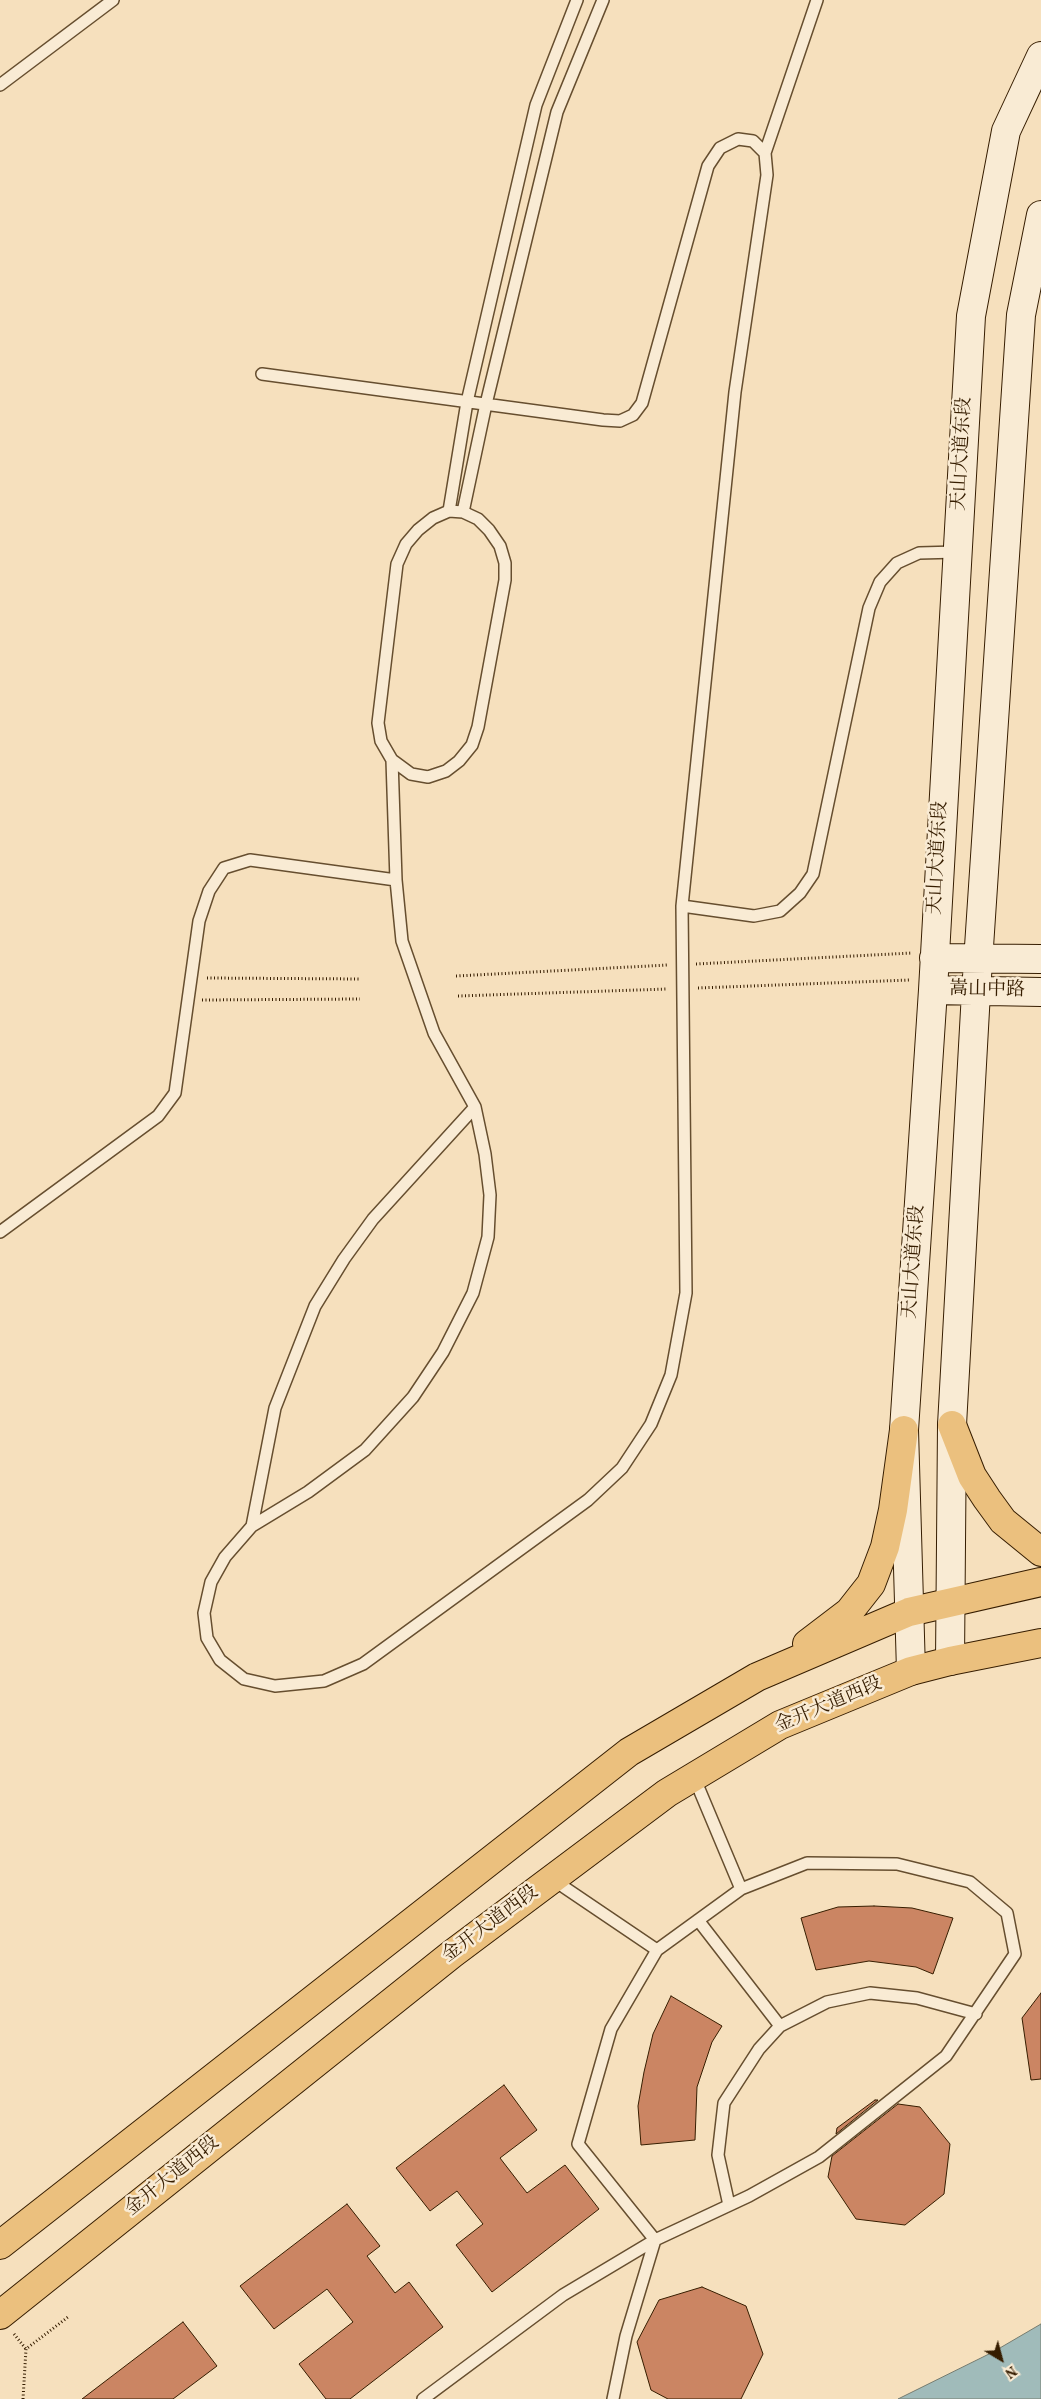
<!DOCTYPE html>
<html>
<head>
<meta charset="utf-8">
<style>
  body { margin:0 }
  #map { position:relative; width:1041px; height:2399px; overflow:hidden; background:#f6e0bd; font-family:Vollkorn,serif }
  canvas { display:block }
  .north { position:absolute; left:976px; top:2334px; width:50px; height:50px; -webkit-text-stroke:4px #f9ebd4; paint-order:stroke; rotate:143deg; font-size:14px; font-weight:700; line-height:20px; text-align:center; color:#361d00 }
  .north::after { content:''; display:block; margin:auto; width:18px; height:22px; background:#361d00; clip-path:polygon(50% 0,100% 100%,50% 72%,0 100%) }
</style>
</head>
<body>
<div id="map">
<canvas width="1041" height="2399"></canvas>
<div class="north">N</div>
</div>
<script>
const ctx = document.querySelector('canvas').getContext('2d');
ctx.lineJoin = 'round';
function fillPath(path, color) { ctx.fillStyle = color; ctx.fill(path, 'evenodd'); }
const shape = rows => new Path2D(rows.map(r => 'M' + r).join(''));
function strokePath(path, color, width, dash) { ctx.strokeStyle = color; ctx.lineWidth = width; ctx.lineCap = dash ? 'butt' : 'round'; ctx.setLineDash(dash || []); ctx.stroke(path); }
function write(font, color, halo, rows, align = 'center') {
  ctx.font = font + ' Vollkorn,"Noto Serif SC",serif'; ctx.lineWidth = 5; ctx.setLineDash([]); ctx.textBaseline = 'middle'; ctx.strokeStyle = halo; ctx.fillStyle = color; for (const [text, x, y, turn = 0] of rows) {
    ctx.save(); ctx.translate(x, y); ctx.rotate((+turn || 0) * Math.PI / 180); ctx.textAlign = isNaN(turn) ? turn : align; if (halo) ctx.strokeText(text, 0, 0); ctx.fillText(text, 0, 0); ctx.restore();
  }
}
const water = shape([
  [1041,2324,1041,2399,898,2399,993,2352,1041,2324]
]);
fillPath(water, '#a0bbba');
strokePath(water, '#767c70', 1);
const building = shape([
  [874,1906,912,1908,953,1918,933,1974,916,1967,869,1961,816,1970,801,1918,838,1907,874,1906],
  [1041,1993,1041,2079,1031,2080,1022,2018,1041,1993],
  [671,1996,722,2026,712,2042,697,2087,695,2140,641,2145,638,2106,644,2072,653,2034,671,1996],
  [504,2085,537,2130,500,2158,527,2193,565,2165,599,2209,492,2292,456,2245,483,2224,457,2191,430,2211,396,2168,504,2085],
  [875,2100,878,2100,836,2134,837,2128,875,2100],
  [898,2104,920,2107,950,2144,944,2194,905,2225,856,2219,828,2177,832,2156,898,2104],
  [347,2204,380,2246,367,2256,395,2293,409,2282,443,2327,350,2399,326,2399,299,2364,353,2322,327,2289,274,2329,240,2286,347,2204],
  [702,2287,746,2306,763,2354,741,2399,668,2399,651,2390,637,2342,659,2300,702,2287],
  [183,2322,217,2366,173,2399,82,2399,183,2322]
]);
fillPath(building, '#cb8563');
strokePath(building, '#361d00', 1);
const service = shape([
  [0,85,113,0],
  [765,153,817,0],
  [262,374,603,420,620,421,633,415,642,403,708,166,720,148,738,139,753,141,765,153,767,175,735,392,682,906,686,1293,671,1375,651,1424,622,1468,588,1500,363,1664,324,1681,275,1686,244,1679,220,1660,207,1638,204,1613,211,1582,225,1557,252,1526,308,1492,365,1450,413,1397,443,1352,473,1293,488,1237,490,1195,485,1154,475,1107,434,1033,402,941,396,880,392,760],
  [449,511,463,512,478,519,489,530,500,546,505,563,505,580,478,727,472,745,459,761,446,771,428,777,411,774,392,760,381,741,378,723,397,564,406,544,418,530,433,518,449,511],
  [449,511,467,402,536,105,577,0],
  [463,512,486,404,557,112,603,0],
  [682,906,754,916,780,911,800,893,813,874,869,608,880,582,897,563,919,553,957,552],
  [0,1232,158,1116,175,1093,199,921,209,891,224,868,250,860,396,880],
  [252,1526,275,1408,315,1306,344,1259,373,1219,475,1107],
  [694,1777,741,1889],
  [552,1879,657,1950],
  [698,1920,780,2026],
  [729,2205,718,2155,724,2103,759,2049,780,2026,827,2002,870,1993,917,1998,976,2014],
  [423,2399,563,2295,655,2240,749,2196,819,2157,946,2056,1015,1954,1007,1913,970,1882,897,1864,807,1863,741,1889,657,1950,611,2029,578,2144,655,2240],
  [613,2399,626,2336,655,2240]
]);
const secondary = shape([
  [934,958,1041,959],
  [933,990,1041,992],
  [950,1661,952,1425,976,992,1021,315,1041,215],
  [911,1671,904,1430,933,990,971,316,1006,131,1041,56]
]);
const primary = shape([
  [952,1425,972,1476,987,1499,1003,1521,1041,1552],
  [807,1644,849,1612,871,1584,885,1547,893,1510,904,1430],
  [0,2245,629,1752,757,1677,909,1612,1041,1582],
  [0,2315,452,1954,667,1793,780,1725,911,1671,950,1661,1041,1643]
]);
strokePath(service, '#664e2f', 14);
strokePath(secondary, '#361d00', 30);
strokePath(primary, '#361d00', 30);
strokePath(shape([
  [696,964,912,953],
  [456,976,668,965],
  [207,978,361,979],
  [698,988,910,980],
  [458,996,667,989],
  [202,1000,360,999],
  [14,2334,26,2349],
  [23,2399,26,2349,68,2317]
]), '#361d00', 3, [1, 2.5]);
strokePath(service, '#f9ebd4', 11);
strokePath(secondary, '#f9ebd4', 28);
strokePath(primary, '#ebc07e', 28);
write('19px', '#361d00', '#f9ebd4', [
  ["天山大道东段",963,454,-87],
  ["天山大道东段",939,858,-87],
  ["嵩山中路",987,991,1],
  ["天山大道东段",915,1262,-86],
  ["金开大道西段",829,1706,-23],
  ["金开大道西段",491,1925,-37],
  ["金开大道西段",173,2177,-39]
]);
</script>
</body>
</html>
